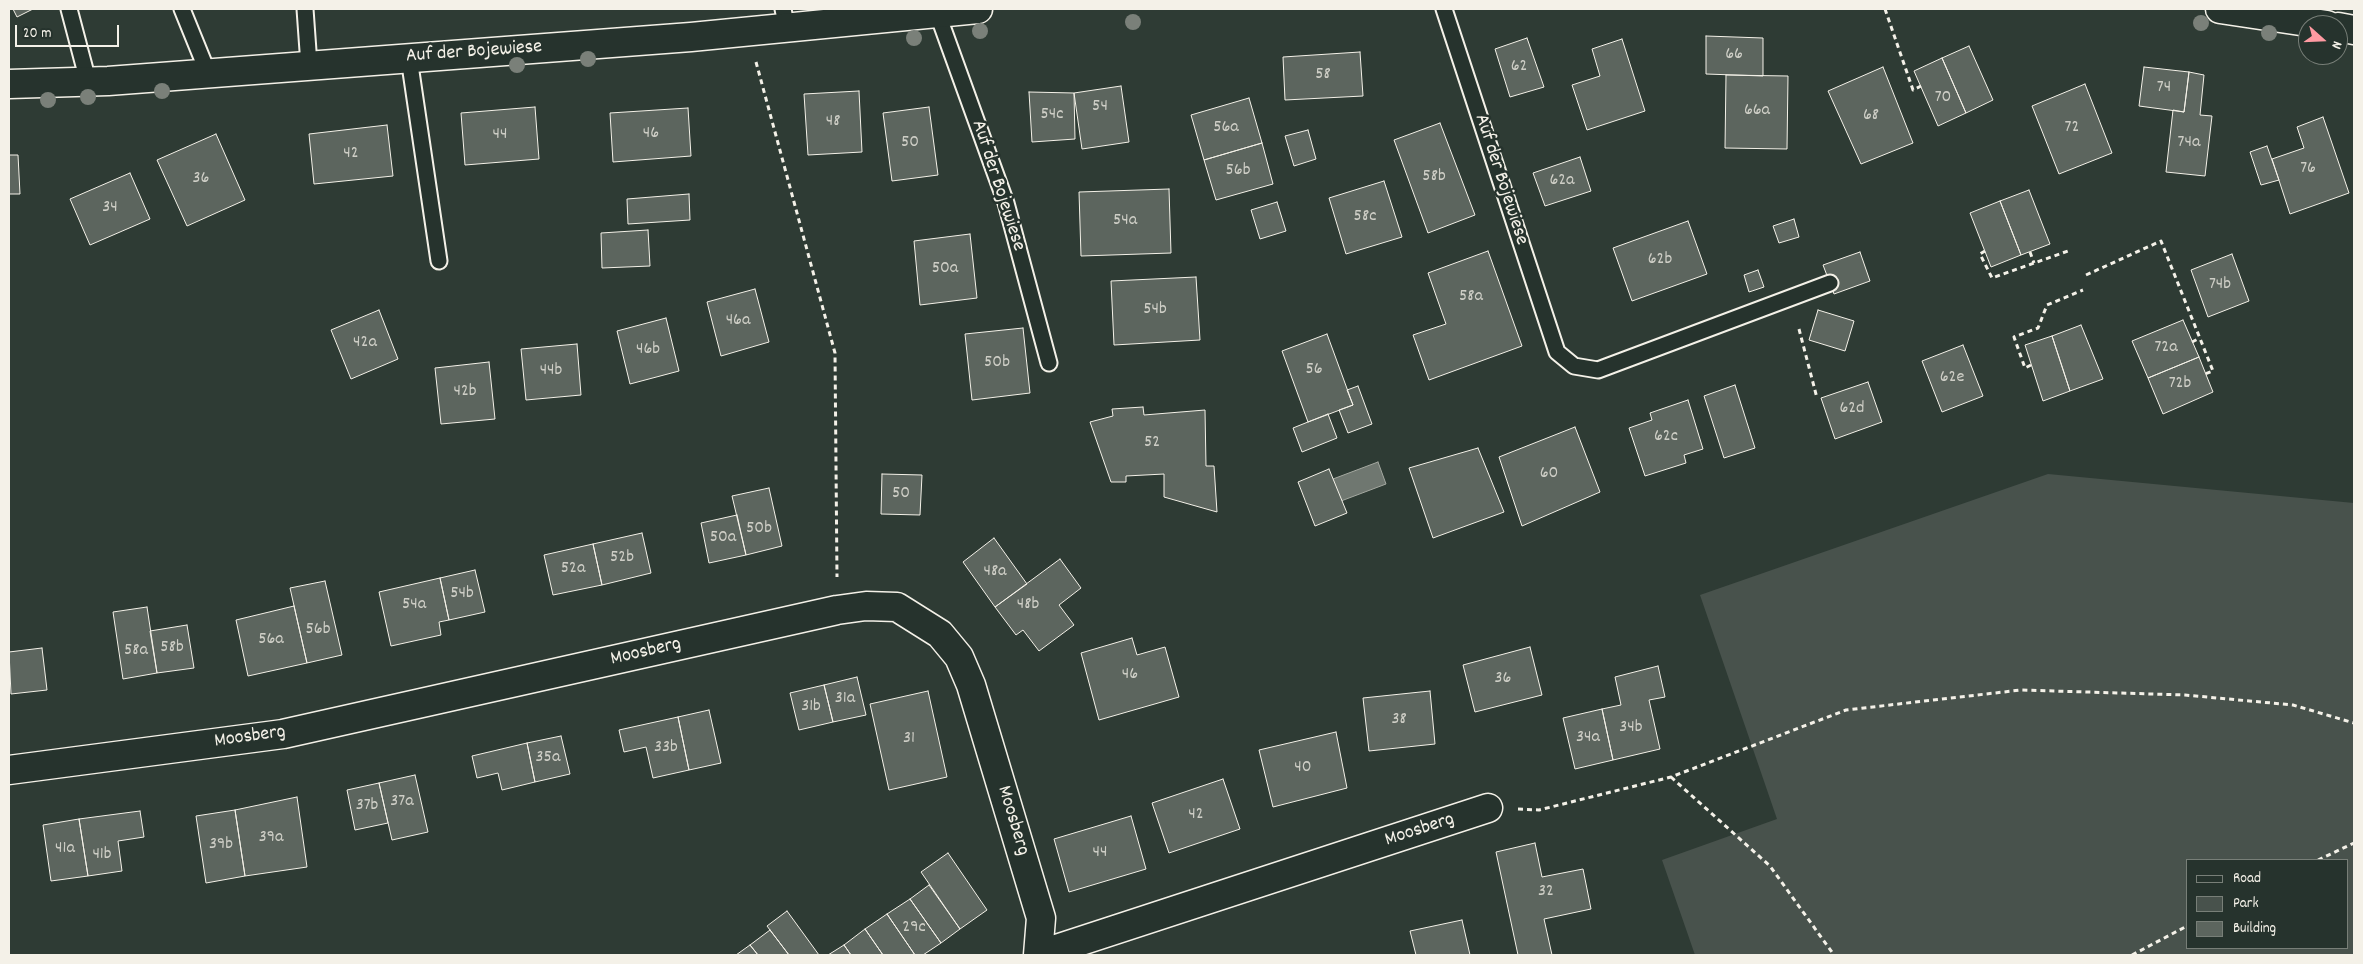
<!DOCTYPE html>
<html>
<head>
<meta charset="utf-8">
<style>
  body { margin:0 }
  #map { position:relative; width:2363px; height:964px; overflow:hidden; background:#2e3b34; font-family:Dekko,sans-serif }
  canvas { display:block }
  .frame { position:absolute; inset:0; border:10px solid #f4f1e8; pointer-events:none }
  .legend { position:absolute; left:2186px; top:859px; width:162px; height:90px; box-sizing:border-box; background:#26332d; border:1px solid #787f78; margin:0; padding:6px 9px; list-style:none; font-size:15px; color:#f4f1e8 }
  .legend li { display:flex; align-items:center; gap:10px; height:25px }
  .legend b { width:25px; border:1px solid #787f78 }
  .north { position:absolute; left:2298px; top:15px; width:50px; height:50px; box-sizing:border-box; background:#26332d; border:1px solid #787f78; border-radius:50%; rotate:110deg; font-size:14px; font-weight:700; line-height:20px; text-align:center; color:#f4f1e8 }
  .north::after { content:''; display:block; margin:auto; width:18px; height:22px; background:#ff9aa2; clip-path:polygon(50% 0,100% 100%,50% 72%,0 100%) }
  .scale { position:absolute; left:15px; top:25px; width:104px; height:22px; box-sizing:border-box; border:2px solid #f4f1e8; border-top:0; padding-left:6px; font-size:15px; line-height:18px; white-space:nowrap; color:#f4f1e8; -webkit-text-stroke:4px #26332d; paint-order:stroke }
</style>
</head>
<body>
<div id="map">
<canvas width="2363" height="964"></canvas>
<div class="frame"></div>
<ul class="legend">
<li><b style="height:6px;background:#26332d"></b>Road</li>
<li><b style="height:14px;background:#48524c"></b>Park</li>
<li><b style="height:14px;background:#5c655e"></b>Building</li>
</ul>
<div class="north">N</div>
<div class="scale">20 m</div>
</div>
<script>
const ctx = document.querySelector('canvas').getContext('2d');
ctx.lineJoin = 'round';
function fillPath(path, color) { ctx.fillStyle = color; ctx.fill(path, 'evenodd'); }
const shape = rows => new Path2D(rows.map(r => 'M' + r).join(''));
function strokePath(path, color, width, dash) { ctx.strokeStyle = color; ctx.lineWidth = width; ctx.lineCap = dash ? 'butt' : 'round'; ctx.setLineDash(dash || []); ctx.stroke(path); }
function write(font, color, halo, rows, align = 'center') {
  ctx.font = font + ' Dekko,sans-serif'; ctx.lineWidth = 5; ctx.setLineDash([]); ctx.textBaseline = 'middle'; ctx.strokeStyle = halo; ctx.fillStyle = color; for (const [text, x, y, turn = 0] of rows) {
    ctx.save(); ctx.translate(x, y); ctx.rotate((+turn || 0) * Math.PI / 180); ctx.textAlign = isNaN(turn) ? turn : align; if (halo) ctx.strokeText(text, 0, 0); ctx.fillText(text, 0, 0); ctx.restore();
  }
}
fillPath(shape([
  [2048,474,2354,503,2354,955,1695,955,1662,860,1777,819,1700,595],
  [2187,860,2347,860,2347,948,2187,948]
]), '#48524c');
const water = shape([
  [1378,462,1386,484,1341,501,1333,479,1378,462]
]);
fillPath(water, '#6f7770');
strokePath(water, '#a4a8a0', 1);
const building = shape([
  [13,9,33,9,17,17,13,9],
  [1706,36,1763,38,1763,76,1706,74,1706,36],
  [1527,38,1544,87,1510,97,1495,49,1527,38],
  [1622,39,1645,111,1587,130,1572,85,1600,76,1592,49,1622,39],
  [1969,46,1993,100,1966,113,1942,58,1969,46],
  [1360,52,1363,96,1285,100,1283,57,1360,52],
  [1942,58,1966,113,1938,126,1914,71,1942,58],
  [1883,67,1913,143,1861,164,1828,91,1883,67],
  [2144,67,2189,72,2184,112,2139,106,2144,67],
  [2189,72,2204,75,2200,115,2212,116,2205,176,2166,172,2173,110,2184,112,2189,72],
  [1726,75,1788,76,1787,149,1725,148,1726,75],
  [2085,84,2112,153,2059,174,2032,106,2085,84],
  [1121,86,1129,142,1082,149,1074,93,1121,86],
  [859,91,862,152,808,155,804,94,859,91],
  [1029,92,1074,93,1075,139,1032,142,1029,92],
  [1249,98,1262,143,1204,160,1191,115,1249,98],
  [535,107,539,159,465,165,461,113,535,107],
  [929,107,938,175,892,181,883,113,929,107],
  [688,108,691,156,613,162,610,113,688,108],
  [2323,117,2349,193,2290,214,2272,159,2304,148,2297,127,2323,117],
  [1440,123,1475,215,1428,233,1394,140,1440,123],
  [387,125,393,176,314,184,309,134,387,125],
  [1308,130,1316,159,1294,166,1285,136,1308,130],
  [216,134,245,200,187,226,157,160,216,134],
  [1262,143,1273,184,1216,200,1204,160,1262,143],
  [2267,146,2279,180,2261,185,2250,152,2267,146],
  [9,155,18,155,20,194,9,194,9,155],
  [1580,157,1591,191,1545,206,1533,173,1580,157],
  [130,173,150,219,90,245,70,199,130,173],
  [1384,181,1402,237,1346,254,1329,198,1384,181],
  [1169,189,1171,253,1081,256,1079,192,1169,189],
  [2029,190,2050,244,2021,255,2000,201,2029,190],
  [689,194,690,220,628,224,627,199,689,194],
  [2000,201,2021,255,1991,267,1970,213,2000,201],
  [1277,202,1286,231,1260,239,1251,210,1277,202],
  [1794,219,1799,237,1779,243,1773,226,1794,219],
  [1688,221,1707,274,1632,301,1613,248,1688,221],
  [648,230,650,266,602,268,601,233,648,230],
  [970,234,977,298,920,305,914,241,970,234],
  [1488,251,1522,346,1429,380,1413,335,1446,324,1428,273,1488,251],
  [1860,252,1870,281,1834,294,1823,265,1860,252],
  [2232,254,2249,301,2208,317,2191,270,2232,254],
  [1758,270,1764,287,1749,292,1744,275,1758,270],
  [1196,277,1200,340,1114,345,1111,281,1196,277],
  [755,289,769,342,721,356,707,302,755,289],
  [379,310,398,359,351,379,331,330,379,310],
  [1818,310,1854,321,1845,351,1809,340,1818,310],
  [666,318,679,371,630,384,617,331,666,318],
  [2183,320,2199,357,2148,378,2132,341,2183,320],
  [2081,325,2103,379,2070,391,2052,336,2081,325],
  [1023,328,1030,393,972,400,965,334,1023,328],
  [1327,334,1353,405,1308,422,1282,351,1327,334],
  [2052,336,2070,391,2043,401,2025,345,2052,336],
  [577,344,581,395,526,400,521,349,577,344],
  [1963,345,1983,396,1942,412,1922,361,1963,345],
  [2199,357,2213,392,2163,414,2148,378,2199,357],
  [489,362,495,419,441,424,435,368,489,362],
  [1868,382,1882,422,1835,439,1821,398,1868,382],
  [1735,385,1755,448,1724,458,1704,396,1735,385],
  [1358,386,1372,424,1348,433,1339,410,1353,405,1347,390,1358,386],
  [1688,400,1703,449,1684,455,1686,463,1645,476,1629,428,1652,420,1650,413,1688,400],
  [1143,407,1144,415,1205,410,1206,466,1214,466,1217,512,1164,497,1164,474,1126,476,1126,482,1111,482,1090,422,1113,416,1112,409,1143,407],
  [1328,414,1337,438,1302,452,1293,428,1328,414],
  [1575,427,1600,492,1522,526,1499,457,1575,427],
  [1478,448,1504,512,1433,538,1409,468,1478,448],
  [1329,469,1347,513,1315,526,1298,482,1329,469],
  [882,474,922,475,920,515,881,514,882,474],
  [769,488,782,546,746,555,732,496,769,488],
  [737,515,746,555,709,563,701,523,737,515],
  [642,533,651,573,602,585,593,544,642,533],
  [994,538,1027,584,995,607,963,562,994,538],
  [593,544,602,585,553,595,544,555,593,544],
  [1060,559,1081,588,1059,605,1074,625,1039,651,1023,630,1016,635,995,607,1060,559],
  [475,570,485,612,449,620,440,578,475,570],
  [440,578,449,620,439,622,441,635,391,646,379,592,440,578],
  [325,581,342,655,307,663,290,588,325,581],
  [294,606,307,663,248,676,236,620,294,606],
  [147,607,157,673,123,679,113,612,147,607],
  [187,625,194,668,157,673,150,631,187,625],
  [1132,638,1137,655,1165,647,1179,697,1099,720,1081,653,1132,638],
  [1530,647,1542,695,1475,712,1463,665,1530,647],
  [42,648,47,690,11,694,9,652,42,648],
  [1658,666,1665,697,1649,700,1660,749,1613,760,1602,709,1621,705,1615,677,1658,666],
  [857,677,866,715,833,722,824,685,857,677],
  [824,685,833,722,799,730,790,693,824,685],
  [928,691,947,777,889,790,870,704,928,691],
  [1430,691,1435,744,1369,751,1363,698,1430,691],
  [1602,709,1613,760,1575,769,1563,718,1602,709],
  [709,710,721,763,689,770,678,717,709,710],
  [678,717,689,770,653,778,646,747,624,752,619,730,678,717],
  [1336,732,1347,788,1273,807,1259,750,1336,732],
  [561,736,570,774,535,782,527,743,561,736],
  [527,743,535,782,502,790,498,773,477,778,472,756,527,743],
  [415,775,428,832,392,840,379,783,415,775],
  [1223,779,1240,829,1169,853,1152,803,1223,779],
  [379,783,388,823,355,830,347,790,379,783],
  [297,797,307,867,245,876,235,810,297,797],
  [235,810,245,876,206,883,196,816,235,810],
  [140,811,144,837,118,841,122,871,88,876,79,819,140,811],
  [1131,816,1146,869,1069,892,1054,839,1131,816],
  [79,819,88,876,51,881,43,825,79,819],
  [1535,843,1542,877,1583,869,1591,909,1544,919,1552,955,1518,955,1496,852,1535,843],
  [948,853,987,910,960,929,921,872,948,853],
  [929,885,960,929,941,943,910,899,929,885],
  [910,899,941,943,923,955,915,955,887,914,910,899],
  [787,911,819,955,789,955,770,930,767,926,787,911],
  [887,914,915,955,883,955,865,929,887,914],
  [1462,920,1470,955,1416,955,1410,931,1462,920],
  [865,929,883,955,851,955,844,945,865,929],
  [770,930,789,955,758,955,750,945,770,930],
  [750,945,758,955,736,955,750,945],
  [844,945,851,955,828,955,844,945]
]);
fillPath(building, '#5c655e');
strokePath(building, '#f4f1e8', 1);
const service = shape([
  [69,9,88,81],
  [182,9,208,73],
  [305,9,309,65],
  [783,9,787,29],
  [1444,9,1557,352,1574,366,1598,370,1830,283],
  [937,12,1006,203,1049,363],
  [409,58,439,261]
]);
const minor = shape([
  [2220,9,2327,25],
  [2338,27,2354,30],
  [9,84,108,81,691,37,978,9],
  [9,770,283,734,837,610,866,606,897,607,940,634,959,657,971,685,1041,918,1038,955],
  [1038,955,1488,808]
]);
strokePath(service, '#f4f1e8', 19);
strokePath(minor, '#f4f1e8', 31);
strokePath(shape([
  [1885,9,1913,90,1921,86],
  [756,62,835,353,837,577],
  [1985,251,1980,254,1992,278,2068,251],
  [2030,252,2034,263],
  [2086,275,2161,241,2213,371,2205,374],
  [1799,329,1817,398],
  [2192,342,2200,338],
  [2031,365,2025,368,2014,337,2038,328,2047,305,2083,290],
  [1671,777,1770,866,1834,955],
  [1518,809,1539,810,1671,777,1846,710,2021,690,2185,695,2293,705,2354,723],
  [2318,860,2354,843],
  [2132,955,2187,926]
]), '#f4f1e8', 3, [5, 4]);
strokePath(service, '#26332d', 15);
strokePath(minor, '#26332d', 28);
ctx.fillStyle = '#7a8079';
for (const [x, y] of [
  [1133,22],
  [2201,23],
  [980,31],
  [2269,33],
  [914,38],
  [588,59],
  [517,65],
  [162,91],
  [88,97],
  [48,100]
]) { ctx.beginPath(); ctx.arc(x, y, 8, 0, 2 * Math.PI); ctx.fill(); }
write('18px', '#cecec6', null, [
  ["66",1734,56],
  ["62",1519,68],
  ["58",1323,76],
  ["74",2164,89],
  ["70",1943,99],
  ["54",1100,108],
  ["66a",1757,112],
  ["54c",1052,116],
  ["68",1871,117],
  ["48",833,123],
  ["56a",1226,129],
  ["72",2072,129],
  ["46",651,135],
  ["44",500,136],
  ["50",910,144],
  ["74a",2189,144],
  ["42",351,155],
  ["76",2308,170],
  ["56b",1238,172],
  ["58b",1434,178],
  ["36",201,180],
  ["62a",1562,182],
  ["34",110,209],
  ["58c",1365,218],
  ["54a",1125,222],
  ["62b",1660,261],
  ["50a",945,270],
  ["74b",2220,286],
  ["58a",1471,298],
  ["54b",1155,311],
  ["46a",738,322],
  ["42a",365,344],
  ["72a",2166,349],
  ["46b",648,351],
  ["50b",997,364],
  ["56",1314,371],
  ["44b",551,372],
  ["62e",1952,379],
  ["72b",2180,385],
  ["42b",465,393],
  ["62d",1852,410],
  ["62c",1666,438],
  ["52",1152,444],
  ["60",1549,475],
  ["50",901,495],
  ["50b",759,530],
  ["50a",723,539],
  ["52b",622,559],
  ["52a",573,570],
  ["48a",995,573],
  ["54b",462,595],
  ["54a",414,606],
  ["48b",1028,606],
  ["56b",318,631],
  ["56a",271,641],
  ["58b",172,649],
  ["58a",136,652],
  ["46",1130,676],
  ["36",1503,680],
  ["31a",845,700],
  ["31b",811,708],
  ["38",1399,721],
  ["34b",1631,729],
  ["34a",1588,739],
  ["31",909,740],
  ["33b",666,749],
  ["35a",548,759],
  ["40",1303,769],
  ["37a",402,803],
  ["37b",367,807],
  ["42",1196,816],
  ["39a",271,839],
  ["39b",221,846],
  ["41a",65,850],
  ["44",1100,854],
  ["41b",102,856],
  ["32",1546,893],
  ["29c",914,929]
]);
write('20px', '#f4f1e8', '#26332d', [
  ["Auf der Bojewiese",474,53,-4],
  ["Auf der Bojewiese",1500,180,72],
  ["Auf der Bojewiese",997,186,72],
  ["Moosberg",646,653,-13],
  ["Moosberg",250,738,-8],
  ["Moosberg",1012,821,73],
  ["Moosberg",1420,831,-18]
]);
</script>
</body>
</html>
